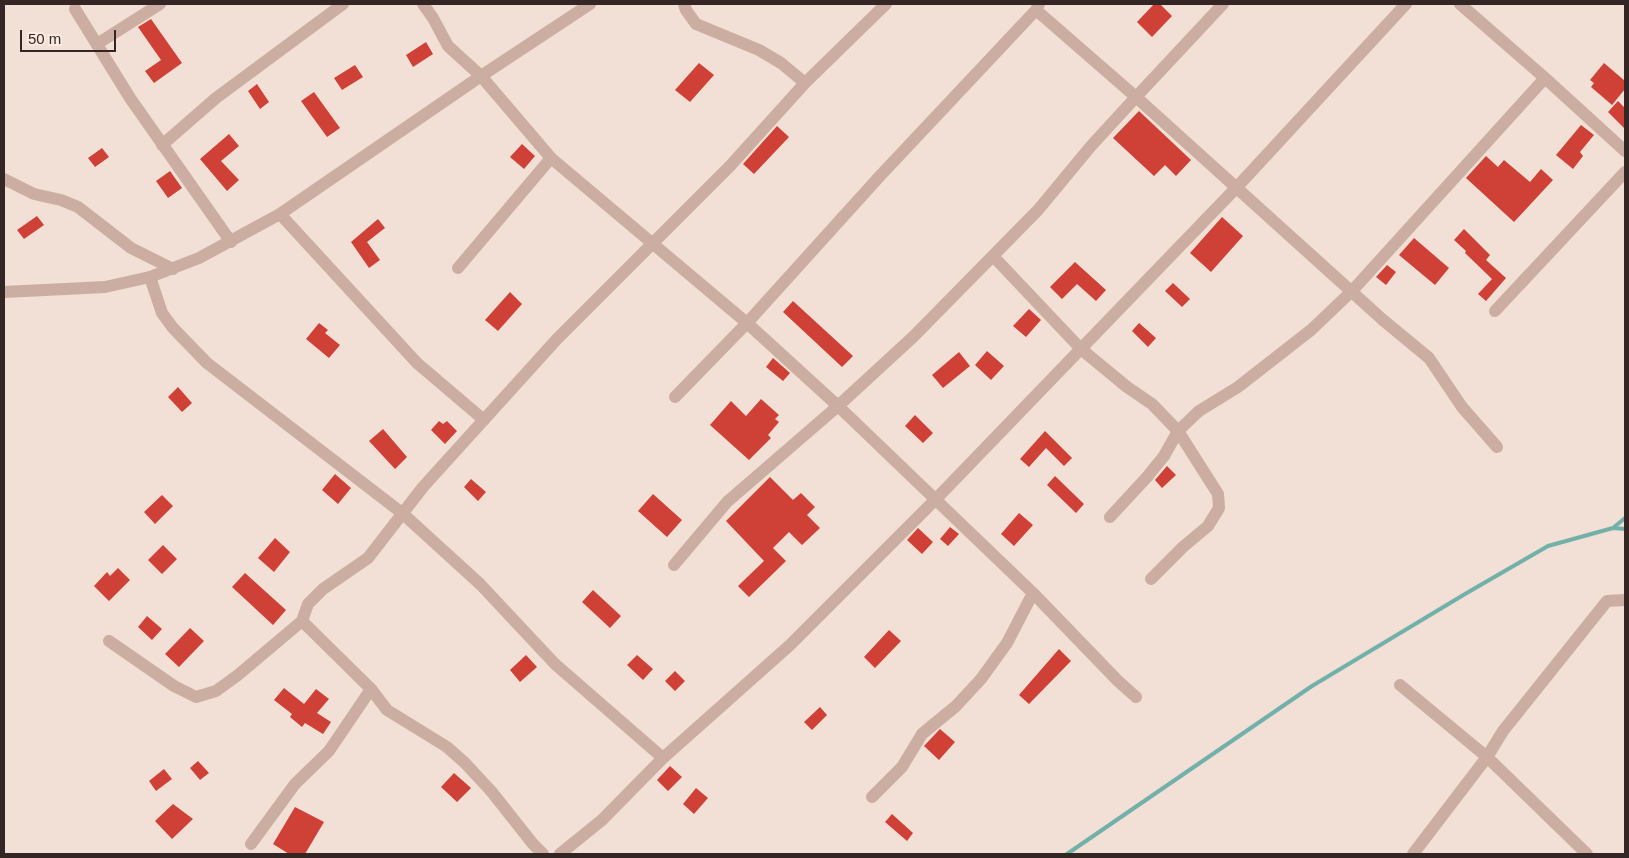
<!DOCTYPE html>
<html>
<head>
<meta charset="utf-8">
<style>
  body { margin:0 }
  #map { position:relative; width:1629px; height:858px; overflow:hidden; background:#f2dfd5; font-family:Arial,sans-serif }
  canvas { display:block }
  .frame { position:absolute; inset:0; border:5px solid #342624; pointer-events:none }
  .scale { position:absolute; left:20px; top:30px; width:96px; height:22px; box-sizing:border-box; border:2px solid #342624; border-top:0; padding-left:6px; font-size:15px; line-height:18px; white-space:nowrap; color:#342624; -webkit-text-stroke:4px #faeae1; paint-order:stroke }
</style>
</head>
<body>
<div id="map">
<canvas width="1629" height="858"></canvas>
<div class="frame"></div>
<div class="scale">50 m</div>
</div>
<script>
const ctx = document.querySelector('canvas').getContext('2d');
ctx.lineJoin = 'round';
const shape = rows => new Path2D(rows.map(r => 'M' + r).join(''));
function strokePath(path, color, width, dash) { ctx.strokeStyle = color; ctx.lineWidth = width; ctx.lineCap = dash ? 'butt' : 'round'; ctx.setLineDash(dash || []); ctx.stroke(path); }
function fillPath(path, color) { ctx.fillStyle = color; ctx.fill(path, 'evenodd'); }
strokePath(shape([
  [1613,528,1625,529],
  [1067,854,1312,686,1465,594,1548,546,1613,528,1625,518]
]), '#72b1a9', 4);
fillPath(shape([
  [1154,4,1160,4,1172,16,1152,37,1137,22],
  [151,19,182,63,154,83,145,71,161,60,138,27],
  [426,42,433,54,413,67,406,55],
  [699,63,714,75,690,102,675,90],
  [1604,63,1625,81,1625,89,1612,105,1591,87,1594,83,1590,80],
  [355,65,363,77,342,90,334,78],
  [257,84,269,102,260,109,248,91],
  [314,92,340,128,327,137,301,101],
  [1618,101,1625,108,1625,129,1608,112],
  [1139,111,1191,160,1176,176,1165,165,1154,176,1113,138],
  [1581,125,1594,135,1580,152,1583,156,1573,169,1556,155],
  [777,126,789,137,754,174,743,164],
  [229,134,239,146,221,161,239,180,227,191,200,159],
  [522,144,535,156,524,169,510,157],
  [102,148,109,157,95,167,88,158],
  [1486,156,1498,167,1504,160,1530,182,1541,169,1553,180,1514,222,1466,178],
  [170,171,182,188,168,198,156,181],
  [37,216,44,225,24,239,17,230],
  [1222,217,1243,236,1211,272,1190,253],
  [378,219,385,228,367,242,380,260,369,268,351,242],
  [1464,229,1490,255,1486,260,1506,278,1486,301,1478,294,1492,279,1465,253,1466,251,1454,240],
  [1414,238,1449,268,1435,285,1399,255],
  [1075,262,1106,290,1096,301,1077,284,1062,299,1050,287],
  [1387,265,1396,272,1386,285,1376,277],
  [1173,283,1190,299,1182,307,1165,291],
  [510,292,522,304,498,331,485,320],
  [793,301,853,356,842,367,783,312],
  [1029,309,1041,320,1026,337,1013,326],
  [319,323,328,330,325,333,340,345,329,358,306,339],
  [1139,323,1156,338,1148,347,1132,331],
  [987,351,1004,366,991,380,975,365],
  [959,352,970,366,943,388,932,375],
  [773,358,790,373,783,381,766,367],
  [178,387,192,403,182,412,168,397],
  [761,399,779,415,775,419,779,422,768,435,771,438,749,460,710,425,731,401,746,416],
  [915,415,933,433,923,443,905,426],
  [439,421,443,424,447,421,457,431,445,444,431,430],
  [383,429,407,457,395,469,369,441],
  [1045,431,1072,458,1064,466,1046,448,1029,467,1020,459],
  [1167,466,1176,475,1162,488,1155,480],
  [335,474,351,488,338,504,322,490],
  [1055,476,1084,504,1076,513,1047,485],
  [770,477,793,500,801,493,815,507,807,515,820,528,802,545,789,532,773,548,786,561,749,597,738,586,764,561,726,521],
  [471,479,486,492,478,501,464,487],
  [653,494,682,520,667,537,638,511],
  [162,495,173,506,155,524,144,512],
  [1019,513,1033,525,1014,546,1001,534],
  [950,527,959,534,948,546,940,539],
  [918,528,933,542,922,554,907,540],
  [275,538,290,552,274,572,258,558],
  [163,545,177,559,162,574,148,560],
  [118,568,130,580,109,601,94,586,107,572,110,576],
  [245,573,286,610,273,625,232,587],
  [593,590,621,616,610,628,582,602],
  [147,616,162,629,152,640,138,627],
  [190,628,204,641,179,667,165,654],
  [889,630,901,641,875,668,864,657],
  [1059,649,1071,661,1029,704,1019,695],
  [526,655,537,667,520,682,510,670],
  [637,655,653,669,643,680,627,665],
  [675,671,685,681,675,691,665,681],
  [284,688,304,704,316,689,329,699,317,713,331,722,323,734,305,723,302,727,290,717,292,714,274,700],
  [820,707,827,715,812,730,804,722],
  [940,729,955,742,939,760,924,746],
  [198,761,209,773,200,780,190,768],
  [670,766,682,777,668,791,657,780],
  [164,769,172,779,156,791,149,781],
  [454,773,471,788,457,802,441,787],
  [696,788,708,798,694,814,683,804],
  [173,804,193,819,172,839,155,821],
  [295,807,324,822,305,854,289,854,273,844],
  [892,814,913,833,907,841,885,822]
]), '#cf4136');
strokePath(shape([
  [423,4,433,18,448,46,481,76,551,158,747,323,838,406,1033,593,1118,681,1136,697],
  [684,4,686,10,696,24,759,50,781,63,805,83],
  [1460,4,1545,78,1625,151],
  [75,9,130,98,231,242],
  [1036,10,1136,97,1223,4],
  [97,44,160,4],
  [162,145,216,98,343,4],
  [4,179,34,194,61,200,78,207,131,248,173,269],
  [280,214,417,363,484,420],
  [993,256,1081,349,1127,387,1152,404,1178,431,1199,411,1238,387,1311,330,1352,291,1545,78],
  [458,268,551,158],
  [150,277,162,313,173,328,207,363,402,513,480,584,555,664,663,758],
  [1495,311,1625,172],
  [675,397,747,323,879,177,1036,10,1039,4],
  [1110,517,1147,477,1164,456,1178,431,1218,494,1219,508,1208,526,1183,547,1151,579],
  [674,565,727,502,838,406,913,337,1038,210,1091,146,1136,97,1383,320,1429,358,1462,407,1497,447],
  [302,621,371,689,387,710,447,747,465,763,491,791,533,844,543,854],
  [109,641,174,686,196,697,216,691,238,675,302,621,308,604,323,589,368,558,423,487,557,339,730,166,805,83,886,4],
  [1400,685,1487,757,1587,854],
  [872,797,902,767,922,734,956,706,981,679,1007,643,1033,593],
  [251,844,295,784,329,751,371,689],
  [560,854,602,820,663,758,790,645,936,499,1237,187,1406,4],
  [1413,854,1487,757,1503,731,1607,601,1625,600]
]), '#cbada1', 12);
strokePath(shape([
  [4,292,105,287,150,277,199,258,280,214,481,76,590,4]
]), '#cbada1', 12);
</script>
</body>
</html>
